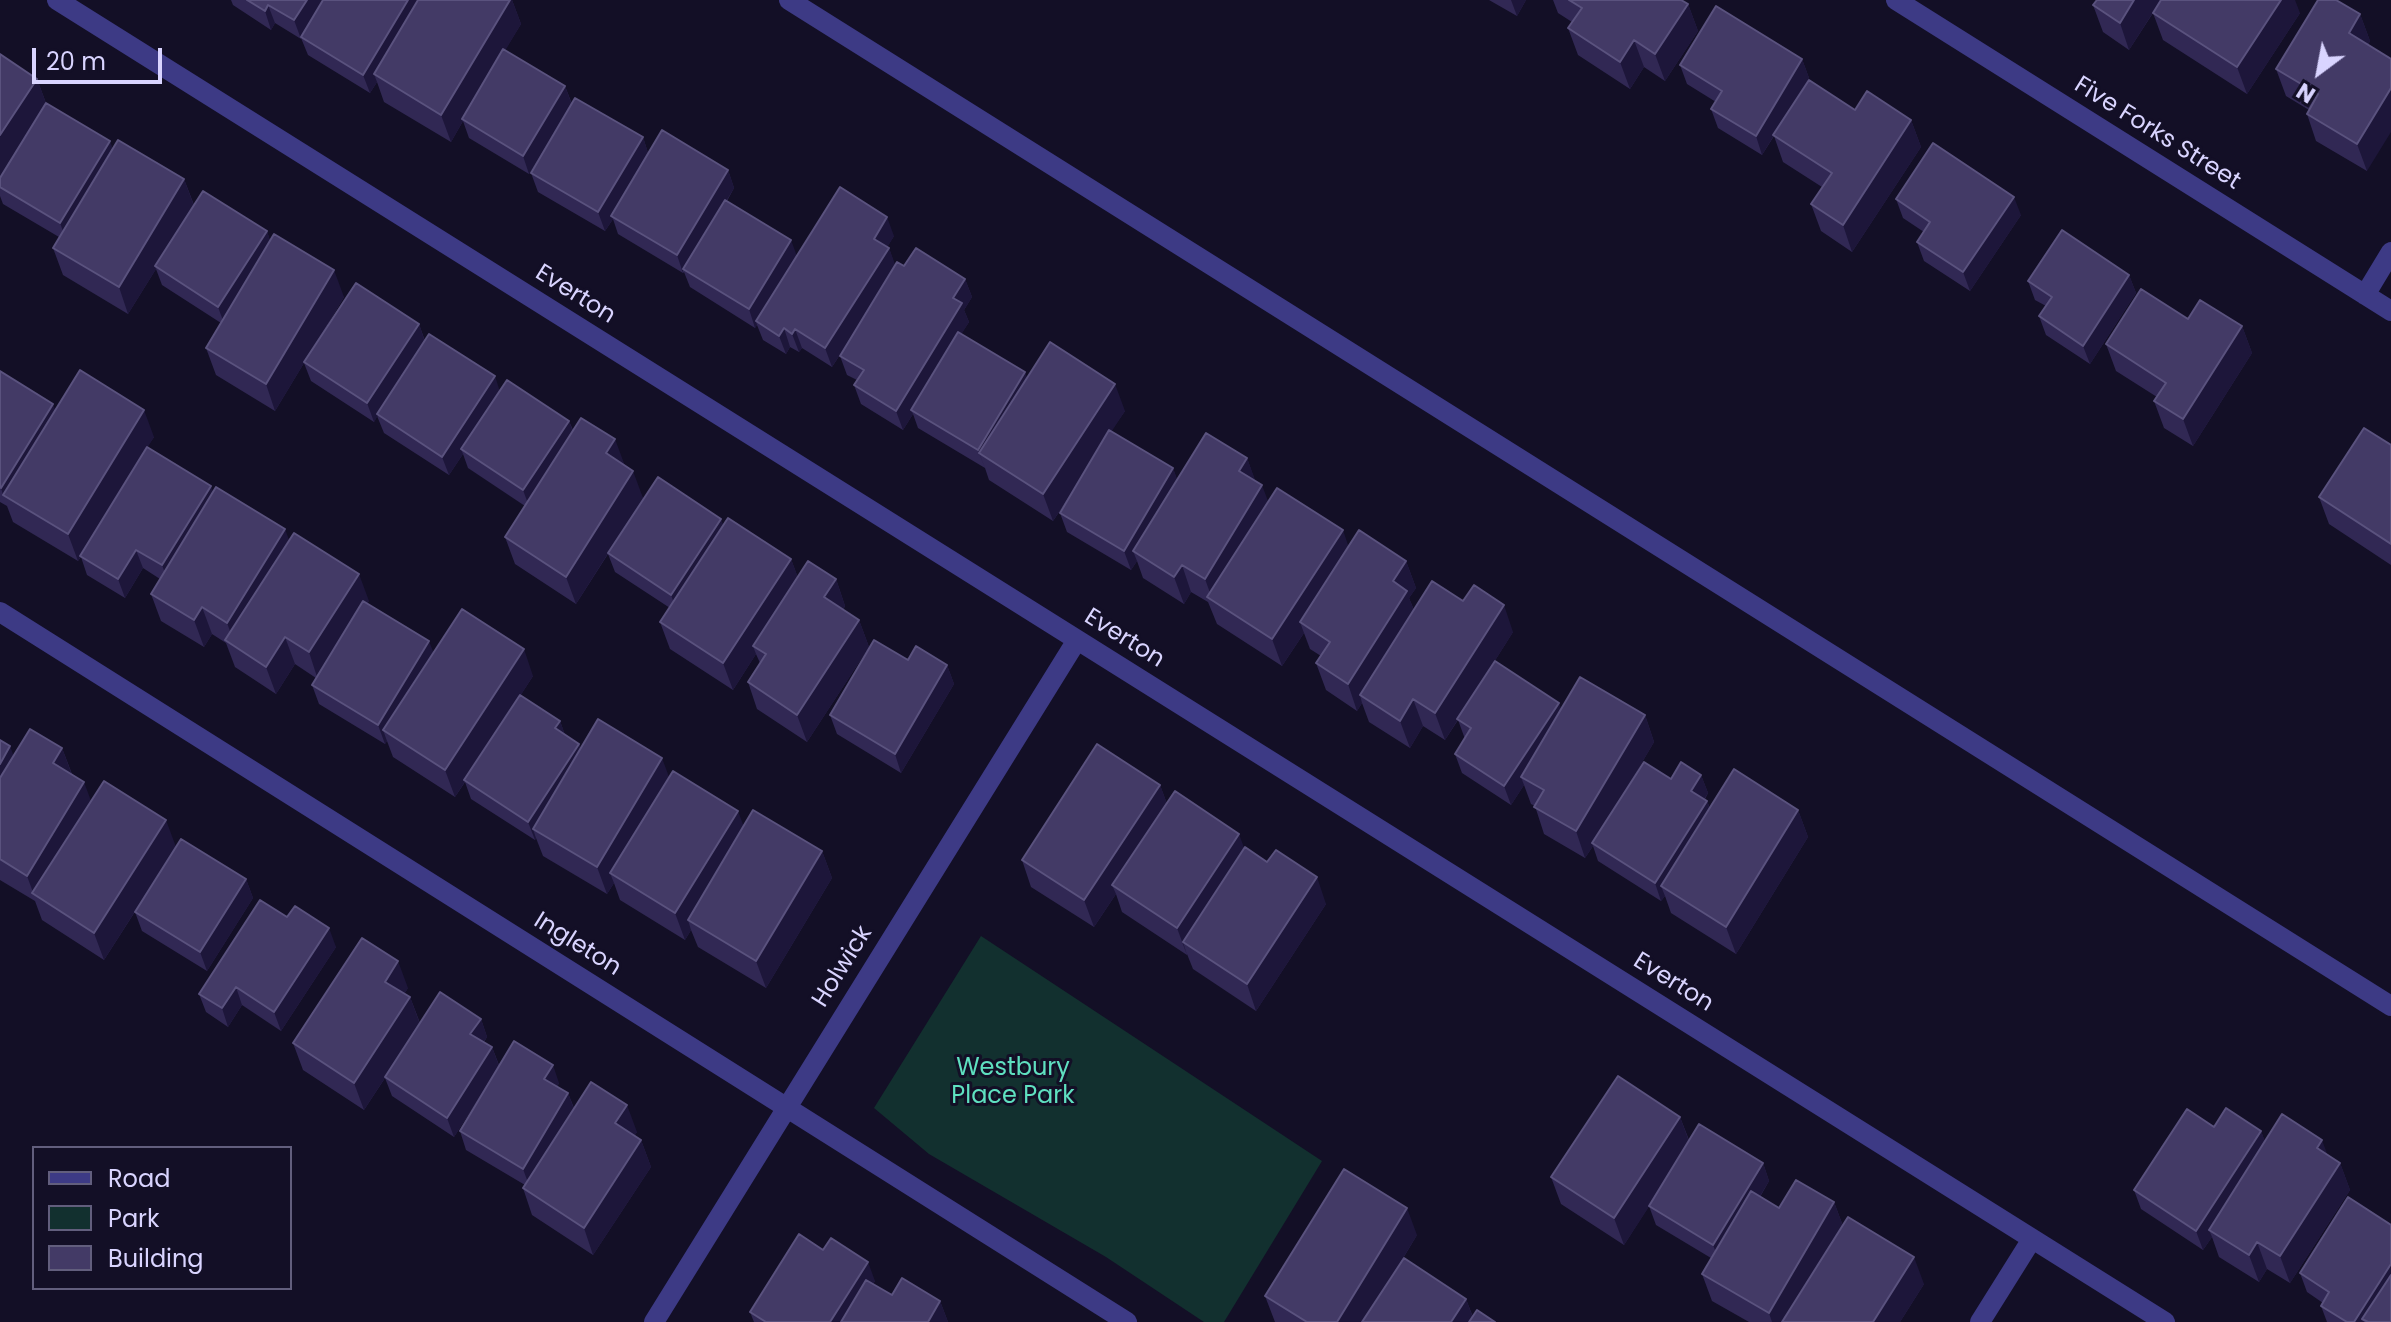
<!DOCTYPE html>
<html>
<head>
<meta charset="utf-8">
<style>
  body { margin:0 }
  #map { position:relative; width:2391px; height:1322px; overflow:hidden; background:#130f26; font-family:Poppins,sans-serif }
  canvas { display:block }
  .legend { position:absolute; left:32px; top:1146px; width:260px; height:144px; box-sizing:border-box; background:#130f26; border:2px solid #625e7d; margin:0; padding:10px 14px; list-style:none; font-size:24px; color:#d9d4ff }
  .legend li { display:flex; align-items:center; gap:16px; height:40px }
  .legend b { width:40px; border:2px solid #625e7d }
  .north { position:absolute; left:2279px; top:32px; width:80px; height:80px; -webkit-text-stroke:6px #130f26; paint-order:stroke; rotate:212deg; font-size:22px; font-weight:700; line-height:32px; text-align:center; color:#d9d4ff }
  .north::after { content:''; display:block; margin:auto; width:28px; height:36px; background:#d9d4ff; clip-path:polygon(50% 0,100% 100%,50% 72%,0 100%) }
  .scale { position:absolute; left:32px; top:48px; width:130px; height:36px; box-sizing:border-box; border:4px solid #d9d4ff; border-top:0; padding-left:10px; font-size:24px; line-height:28px; white-space:nowrap; color:#d9d4ff; -webkit-text-stroke:6px #130f26; paint-order:stroke }
</style>
</head>
<body>
<div id="map">
<canvas width="2391" height="1322"></canvas>
<ul class="legend">
<li><b style="height:10px;background:#3d3a85"></b>Road</li>
<li><b style="height:22px;background:#12302f"></b>Park</li>
<li><b style="height:22px;background:#433a66"></b>Building</li>
</ul>
<div class="north">N</div>
<div class="scale">20 m</div>
</div>
<script>
const ctx = document.querySelector('canvas').getContext('2d');
ctx.lineJoin = 'round';
function paint(path, color) { ctx.fillStyle = color; ctx.fill(path, 'evenodd'); }
function stroke(path, color, width, dash) { ctx.strokeStyle = color; ctx.lineWidth = width; ctx.lineCap = dash ? 'butt' : 'round'; ctx.setLineDash(dash || []); ctx.stroke(path); }
function label(font, color, halo, rows, align = 'center') {
  ctx.font = font + ' Poppins,sans-serif'; ctx.lineWidth = 6; ctx.setLineDash([]); ctx.textBaseline = 'middle'; ctx.strokeStyle = halo; ctx.fillStyle = color; for (const [text, x, y, turn = 0] of rows) {
    ctx.save(); ctx.translate(x, y); ctx.rotate((+turn || 0) * Math.PI / 180); ctx.textAlign = isNaN(turn) ? turn : align; if (halo) ctx.strokeText(text, 0, 0); ctx.fillText(text, 0, 0); ctx.restore();
  }
}
paint(new Path2D(`
  M981,936L1322,1161L1224,1322H1204L1106,1257L929,1154L874,1108Z`), '#12302f');
stroke(new Path2D(`
  M57,0L2165,1322
  M789,0L2391,1006
  M1896,0L2391,311
  M2365,295L2391,252
  M0,612L1127,1322
  M654,1322L1077,640
  M1980,1322L2032,1239`), '#3d3a85', 20);
paint(new Path2D(`
  M231,0H512L521,24L505,50L565,86L572,104L643,137L648,153L728,170L734,188L727,201L797,256L894,236L887,247L889,248L895,266L965,279L972,297L964,310L969,322L961,334L1027,378L1125,411L1111,431L1173,468L1177,480L1247,458L1255,481L1268,502L1348,547L1406,561L1416,588L1409,598L1414,610L1513,632L1482,681L1561,709L1645,715L1654,742L1631,781L1671,779L1701,775L1708,793L1705,799L1707,801L1710,808L1798,810L1808,837L1736,954L1671,913L1665,896L1661,901L1598,861L1593,846L1585,858L1544,834L1535,806L1531,804L1524,785L1511,805L1462,773L1455,754L1465,739L1458,720L1445,740L1423,726L1410,748L1369,722L1362,703L1357,711L1326,690L1316,663L1321,656L1310,649L1304,633L1282,666L1217,624L1208,602L1191,592L1184,604L1143,578L1137,561L1131,570L1067,532L1060,513L1076,487L1053,521L989,480L985,468L918,428L913,414L903,430L861,404L854,385L857,380L847,375L840,356L862,321L832,367L802,348L799,352L790,347L786,354L763,340L757,325L755,328L690,287L684,272L683,273L618,234L613,219L605,231L538,192L531,173L561,123L529,174L469,138L463,121L451,142L384,102L377,82L370,93L308,55L301,38V39L275,23L271,30L233,5Z
  M1489,0H1526L1517,16Z
  M1553,0H1681L1688,4L1698,31L1665,81L1644,67L1630,89L1578,55L1568,28L1572,22L1558,13Z
  M2093,5L2300,13L2247,94L2163,40L2153,13L2129,50L2103,32Z
  M2360,14L2370,41L2368,45L2367,171L2316,141L2307,114L2309,110L2286,96L2276,69Z
  M1802,59L1809,78L1787,114L1855,110L1911,120L1921,147L1852,252L1821,231L1811,204L1822,187L1783,162L1774,136L1762,155L1718,128L1711,109L1716,102L1687,84L1680,65Z
  M37,79L46,103L113,149L184,179L194,205L267,231L270,241L344,297L314,347L419,324L425,341L500,391L569,421L573,430L625,465L643,498L614,544L724,525L791,559L798,578L836,579L845,606L843,610L859,620L869,647L807,742L757,709L748,682L760,663L756,654L733,690L670,649L660,622L670,608L615,572L608,554L576,604L515,564L505,537L525,506L468,468L463,454L449,475L384,433L377,416L374,422L311,381L304,363L275,411L216,375L206,348L221,323L162,285L156,269L128,314L63,275L53,248L59,237L3,204L0,196V178Z
  M1896,199L2021,215L1970,291L1924,261L1917,242L1924,232L1903,218Z
  M2129,275L2136,293L2090,364L2046,335L2039,316L2046,306L2035,300L2028,281Z
  M2188,319L2242,326L2252,353L2193,446L2164,428L2154,401L2157,397L2116,371L2106,344Z
  M0,371L55,410L154,437L147,447L213,492L289,541L369,601L367,603L434,652L533,676L520,696L560,721L565,735L579,744L581,749L669,777L744,826L822,851L832,878L766,988L698,947L691,930L685,940L620,900L614,883L607,894L543,856L536,838L535,840L471,799L465,782L455,797L393,757L387,741L385,744L319,704L312,685L316,678L295,664L276,694L235,667L226,643L212,634L204,647L161,621L151,594L160,579L143,568L125,598L87,575L81,557L78,561L13,522L7,506L0,502Z
  M2391,445V565L2329,524L2319,497Z
  M908,660L947,665L954,684L901,773L837,734L830,715Z
  M0,740L14,756L62,748L72,774L91,801L176,847L246,879L253,898L207,971L142,931L135,912L147,893L104,960L42,920L35,901L0,880Z
  M1160,785L1167,804L1244,848L1326,904L1256,1011L1193,969L1187,954V955L1122,912L1116,894L1094,927L1031,887L1022,860Z
  M287,917L336,947L281,1031L242,1005L228,1027L206,1012L199,994Z
  M408,988L404,994L410,997L420,1023L481,1019L487,1037L484,1042L492,1047L499,1065L559,1083L557,1087L568,1093L574,1108L637,1132L634,1136L641,1140L651,1167L593,1255L532,1215L523,1188L525,1185L466,1150L460,1131L489,1082L454,1137L392,1096L385,1078L364,1110L303,1070L293,1043Z
  M1680,1117L1689,1140L1763,1163L1769,1181L1760,1197L1779,1208L1834,1202L1843,1226L1924,1284L1900,1322H1749L1712,1301L1702,1274L1711,1258L1656,1225L1649,1206L1624,1245L1561,1204L1551,1177Z
  M2214,1127L2261,1131L2265,1142L2327,1154L2340,1163L2350,1190L2290,1283L2267,1269L2259,1282L2219,1257L2212,1237L2203,1250L2141,1209L2134,1190Z
  M1417,1235L1393,1275L1466,1299L1473,1317L1495,1322H1275L1265,1296Z
  M823,1250L875,1281L873,1284L892,1295L940,1301L948,1322H754L750,1312Z
  M2300,1273L2391,1322H2327L2321,1306L2323,1303L2307,1292Z`), '#312854');
paint(new Path2D(`
  M307,0H325L301,39L294,20Z
  M408,0H427L374,74L377,82L370,93L363,75Z
  M510,0H512L521,24L464,120L462,119L463,121L451,142L441,115Z
  M1511,0H1526L1517,16Z
  M2134,0H2161L2129,50L2120,23Z
  M2281,0H2295L2300,13L2247,94L2237,67Z
  M1688,4L1698,31L1665,81L1655,54Z
  M268,5L275,23L271,30L265,11Z
  M2360,14L2370,41L2359,60L2349,33Z
  M1634,40L1644,67L1630,89L1620,62Z
  M1802,59L1809,78L1762,155L1756,136Z
  M37,79L47,106L0,177V135Z
  M565,86L572,105L529,174L523,156Z
  M2391,88V132L2367,171L2357,144Z
  M1911,120L1921,147L1852,252L1843,225Z
  M643,137L649,156L611,216L613,219L605,231L598,212Z
  M110,141L117,160L67,242L60,223Z
  M728,170L734,188L685,270L683,269V273L677,255Z
  M184,179L194,206L155,266L156,269L128,314L119,287Z
  M2014,197L2021,215L1970,291L1963,272Z
  M887,217L894,236L881,258L874,239Z
  M267,231L273,250L225,326L218,307Z
  M791,240L798,259L756,321L757,325L755,328L749,309Z
  M889,248L896,267L832,367L825,348Z
  M334,270L344,297L275,411L266,384Z
  M2129,275L2136,293L2090,364L2083,346Z
  M965,279L972,297L964,310L969,322L914,411L911,410L913,414L903,430L896,411L953,298Z
  M419,324L425,342L374,422L367,403Z
  M2242,326L2252,353L2193,446L2183,419Z
  M784,328L790,347L786,354L779,336Z
  M795,329L802,348L799,352L792,334Z
  M1025,372L1032,391L979,453L985,468L978,450Z
  M495,376L501,395L461,449L463,454L449,475L442,457Z
  M1115,384L1125,411L1053,521L1043,494Z
  M53,404L60,422L3,495L1,488Z
  M144,410L154,437L78,561L68,534Z
  M569,421L576,440L530,509L523,490Z
  M615,439L625,466L606,453Z
  M1247,458L1257,485L1239,471Z
  M1173,468L1180,487L1133,551L1137,561L1131,570L1124,551Z
  M633,471L643,498L576,604L566,577Z
  M1262,485L1272,512L1213,601L1205,579Z
  M211,486L218,505L169,584L162,565Z
  M721,519L728,537L678,614L671,595Z
  M285,529L295,556L236,647L227,623Z
  M1343,530L1352,557L1300,622L1304,633L1282,666L1272,639Z
  M136,550L143,568L125,598L118,579Z
  M791,559L801,586L753,646L756,654L733,690L723,663Z
  M1406,561L1416,588L1409,598L1417,618L1360,695L1362,703L1357,711L1348,684L1393,581Z
  M1182,565L1191,592L1184,604L1174,577Z
  M359,574L369,601L318,680L309,652Z
  M836,579L845,606L834,624L824,597Z
  M1504,605L1513,632L1445,740L1435,713Z
  M202,607L212,634L204,647L194,620Z
  M859,620L869,647L807,742L797,715Z
  M285,637L295,664L276,694L266,667Z
  M429,641L436,659L383,730L387,741L385,744L378,725Z
  M524,649L533,676L455,797L445,770Z
  M947,665L954,684L901,773L895,754Z
  M1413,699L1423,726L1410,748L1400,721Z
  M1559,703L1566,721L1521,777L1524,785L1511,805L1504,786Z
  M1645,715L1654,742L1594,844L1592,843L1593,846L1585,858L1576,831Z
  M560,721L567,740L555,728Z
  M579,744L586,763L533,829L536,838L535,840L528,822Z
  M10,746L17,765L0,794V764Z
  M62,748L72,775L53,763Z
  M662,758L672,785L610,873L614,883L607,894L597,867Z
  M1701,775L1708,793L1698,809L1691,791Z
  M84,782L94,809L34,895L27,876Z
  M1160,785L1170,812L1112,885L1116,894L1094,927L1084,900Z
  M1707,801L1714,819L1661,886L1665,896L1661,901L1655,883Z
  M1798,810L1808,837L1736,954L1726,927Z
  M738,811L748,838L688,920L691,930L685,940L675,913Z
  M166,820L176,847L104,960L94,933Z
  M1239,834L1249,861L1183,942L1187,955L1177,928Z
  M822,851L832,878L766,988L756,961Z
  M1317,877L1326,904L1256,1011L1247,984Z
  M246,879L253,898L207,971L200,952Z
  M329,928L336,947L281,1031L274,1012Z
  M398,961L408,988L395,1009L385,982Z
  M236,987L242,1005L228,1027L222,1008Z
  M410,997L420,1024L364,1110L354,1083Z
  M481,1019L487,1037L477,1052L470,1034Z
  M492,1047L499,1066L454,1137L447,1118Z
  M553,1065L559,1083L551,1098L544,1079Z
  M568,1093L575,1112L530,1188L523,1169Z
  M627,1105L637,1132L625,1150L615,1123Z
  M1680,1117L1690,1144L1624,1245L1614,1218Z
  M2261,1131L2268,1150L2209,1230L2212,1237L2203,1250L2196,1231Z
  M641,1140L651,1167L593,1255L584,1228Z
  M2322,1140L2332,1167L2317,1148Z
  M1763,1163L1769,1181L1720,1263L1713,1245Z
  M2340,1163L2350,1190L2290,1283L2280,1256Z
  M1834,1202L1844,1229L1789,1322H1772L1769,1313Z
  M1407,1208L1417,1235L1364,1322H1337Z
  M2257,1242L2267,1269L2259,1282L2249,1255Z
  M1914,1257L1924,1284L1900,1322H1873Z
  M868,1262L875,1281L849,1322H830Z
  M2391,1264V1293L2362,1319L2364,1322H2354Z
  M1466,1299L1473,1318L1470,1322H1451Z
  M940,1301L948,1322H928Z`), '#1d163a');
const building = new Path2D(`
  M247,0H307L294,20L268,5L265,11Z
  M323,0H408L363,75L301,37Z
  M418,0H510L441,115L374,74Z
  M1569,0H1681L1688,4L1655,54L1634,40L1620,62L1568,28L1582,8Z
  M2097,0H2134L2120,23L2093,5Z
  M2161,0H2281L2237,67L2153,13Z
  M2318,0H2336L2360,14L2349,33L2391,59V88L2357,144L2307,114L2318,94L2276,69Z
  M1716,6L1802,59L1756,136L1711,109L1722,91L1680,65Z
  M503,49L565,86L523,156L462,119Z
  M0,54L37,79L0,135Z
  M1809,80L1855,110L1867,91L1911,120L1843,225L1811,204L1832,173L1773,135Z
  M575,98L643,137L598,212L531,173Z
  M46,103L110,141L60,223L0,187V178Z
  M662,130L728,170L677,255L611,216Z
  M118,140L184,179L119,287L53,248Z
  M1933,143L2014,197L1963,272L1917,242L1930,222L1896,199Z
  M840,187L887,217L874,239L889,248L825,348L795,329L792,334L784,328L779,336L756,321Z
  M203,191L267,231L218,307L155,266Z
  M725,200L791,240L749,309L683,269Z
  M2062,230L2129,275L2083,346L2039,316L2052,297L2028,281Z
  M274,234L334,270L266,384L206,348Z
  M916,248L965,279L953,298L962,303L896,411L854,385L864,370L840,356L897,262L904,266Z
  M356,283L419,324L367,403L304,362Z
  M2141,289L2188,319L2200,300L2242,326L2183,419L2154,401L2166,383L2106,344Z
  M958,332L1025,372L978,450L911,410Z
  M429,334L495,376L442,457L377,414Z
  M1050,342L1115,384L1043,494L979,453Z
  M80,370L144,410L68,534L3,495Z
  M0,371L53,404L1,488L0,487Z
  M507,380L569,421L523,490L461,449Z
  M581,418L615,439L606,453L633,471L566,577L505,537Z
  M2364,428L2391,445V544L2319,497Z
  M1109,430L1173,468L1124,551L1060,513Z
  M1206,433L1247,458L1239,471L1262,485L1205,579L1182,565L1174,577L1133,551Z
  M147,447L211,486L162,565L136,550L118,579L80,556Z
  M658,477L721,519L671,595L608,553Z
  M216,487L285,529L227,623L202,607L194,620L151,594Z
  M1277,488L1343,530L1272,639L1207,597Z
  M728,518L791,559L723,663L660,622Z
  M1359,530L1406,561L1393,581L1407,591L1348,684L1316,663L1330,642L1300,622Z
  M294,533L359,574L309,652L285,637L266,667L225,640Z
  M808,561L836,579L824,597L859,620L797,715L748,682L766,654L753,646Z
  M1432,581L1463,601L1474,585L1504,605L1435,713L1413,699L1400,721L1360,695Z
  M363,601L429,641L378,725L312,685Z
  M462,609L524,649L445,770L383,730Z
  M874,640L908,660L916,646L947,665L895,754L830,715Z
  M1495,661L1559,703L1504,786L1455,754L1471,728L1457,719Z
  M1580,677L1645,715L1576,831L1534,807L1544,790L1521,777Z
  M520,695L560,721L555,728L579,744L528,822L464,780Z
  M598,719L662,758L597,867L533,829Z
  M30,729L62,748L53,763L84,782L27,876L0,859V778Z
  M0,740L10,746L0,764Z
  M1097,744L1160,785L1084,900L1022,860Z
  M1644,762L1671,779L1681,762L1701,775L1691,791L1707,801L1655,883L1592,843Z
  M1734,769L1798,810L1726,927L1661,886Z
  M673,771L738,811L675,913L610,873Z
  M104,781L166,820L94,933L32,893Z
  M1175,791L1239,834L1177,928L1112,885Z
  M753,810L822,851L756,961L688,920Z
  M181,839L246,879L200,952L135,912Z
  M1245,847L1267,862L1276,850L1317,877L1247,984L1183,942Z
  M260,900L287,917L295,906L329,928L274,1012L236,987L222,1008L199,994Z
  M362,938L398,961L385,982L410,997L354,1083L293,1043Z
  M440,992L481,1019L470,1034L492,1047L447,1118L385,1077Z
  M514,1041L553,1065L544,1079L568,1093L523,1169L460,1131Z
  M1618,1076L1680,1117L1614,1218L1551,1177Z
  M591,1082L627,1105L615,1123L641,1140L584,1228L523,1188Z
  M2226,1108L2261,1131L2196,1231L2134,1190L2187,1109L2214,1127Z
  M2282,1114L2322,1140L2317,1148L2340,1163L2280,1256L2257,1242L2249,1255L2209,1230Z
  M1699,1124L1763,1163L1713,1245L1649,1206Z
  M1344,1169L1407,1208L1337,1322H1307L1265,1296Z
  M1796,1180L1834,1202L1769,1313L1702,1274L1751,1191L1779,1208Z
  M2348,1197L2391,1225V1264L2354,1322H2347L2321,1306L2329,1292L2300,1273Z
  M1848,1217L1914,1257L1873,1322H1782Z
  M799,1234L823,1250L831,1238L868,1262L830,1322H766L750,1312Z
  M1404,1258L1466,1299L1451,1322H1362Z
  M2391,1275V1322H2368L2362,1319Z
  M902,1278L940,1301L928,1322H841L866,1280L892,1295Z
  M1477,1310L1495,1322H1469Z`);
paint(building, '#433a66');
stroke(building, '#5a527e', 2);
label('24px', '#d9d4ff', '#130f26', [
  ["Five Forks Street",2157,134,32],
  ["Everton",575,295,32],
  ["Everton",1124,639,32],
  ["Ingleton",577,945,32],
  ["Holwick",843,967,-58],
  ["Everton",1673,983,32]
]);
label('24px', '#5fe0c0', '#130f26', [
  ["Westbury",1013,1069],
  ["Place Park",1013,1097]
]);
</script>
</body>
</html>
